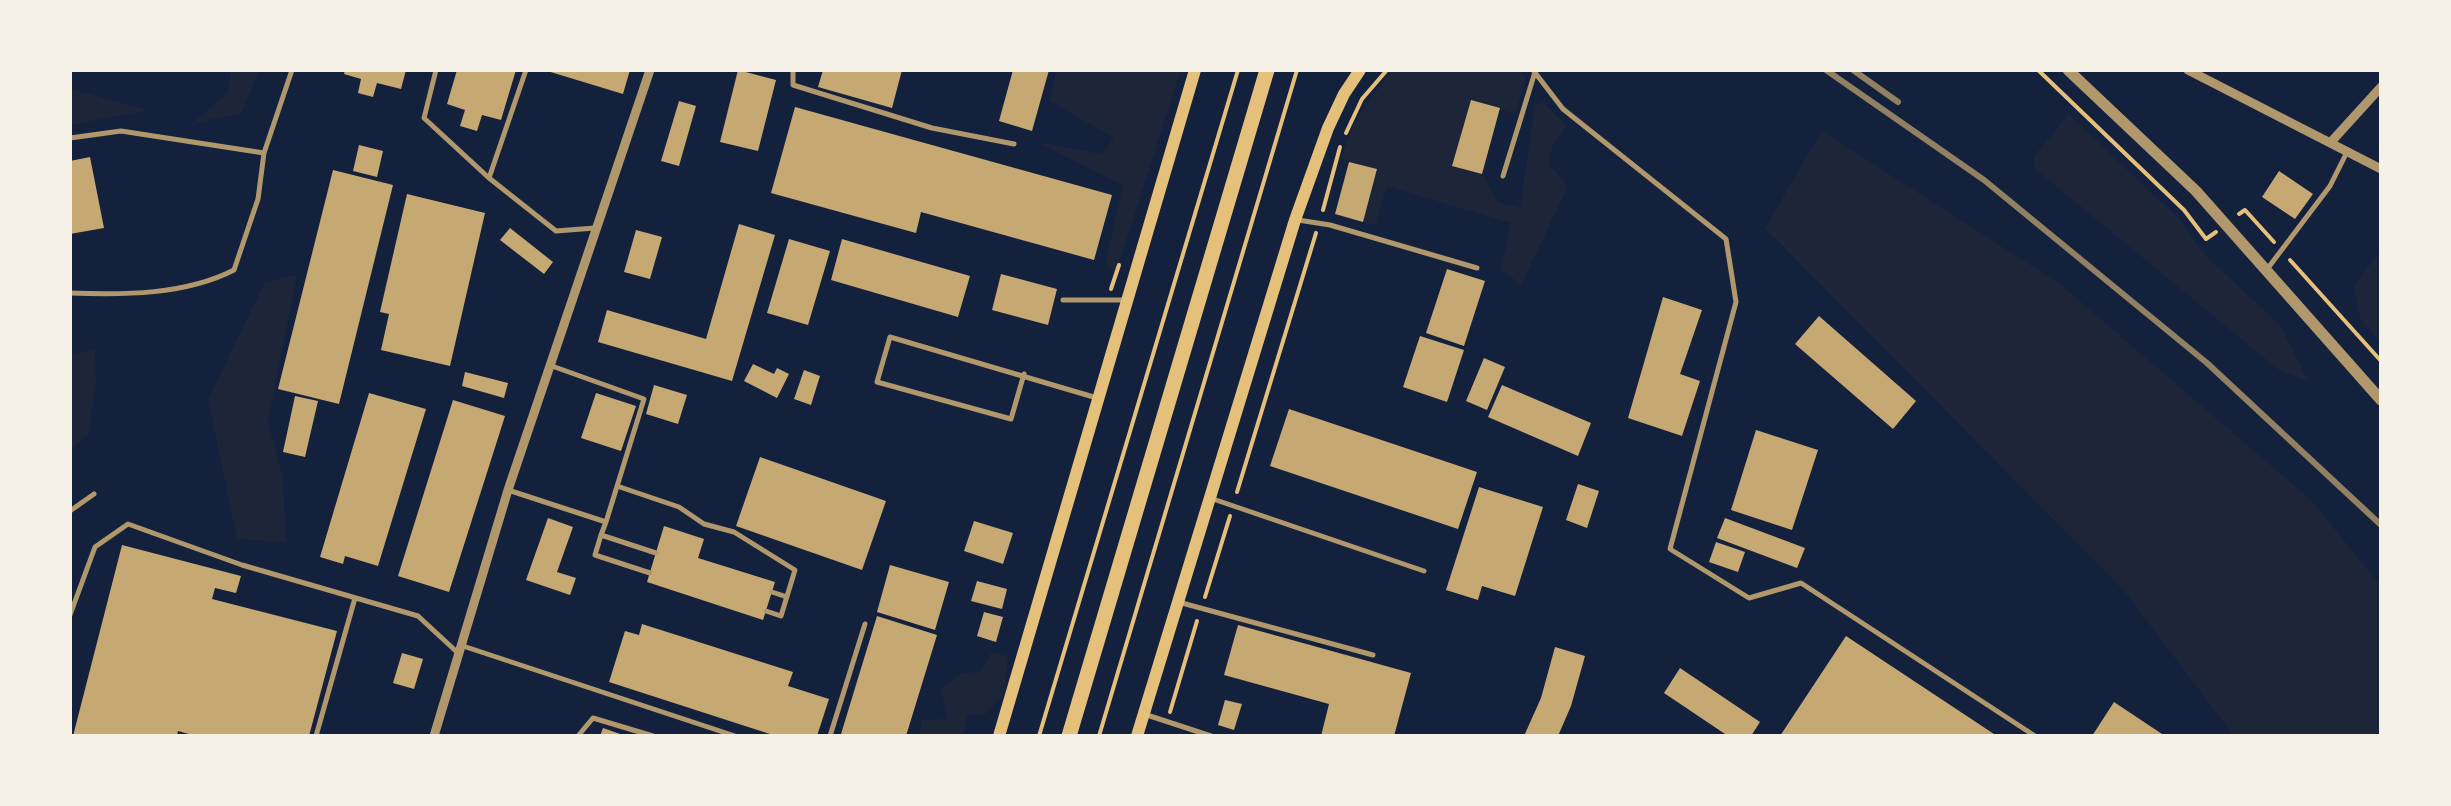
<!DOCTYPE html>
<html>
<head>
<meta charset="utf-8">
<style>
  body { margin:0 }
  #map { position:relative; width:2451px; height:806px; overflow:hidden; background:#14213d; font-family:"Fira Sans",sans-serif }
  canvas { display:block }
  .frame { position:absolute; inset:0; border:72px solid #f6f1e7; pointer-events:none }
</style>
</head>
<body>
<div id="map">
<canvas width="2451" height="806"></canvas>
<div class="frame"></div>
</div>
<script>
const ctx = document.querySelector('canvas').getContext('2d');
ctx.lineJoin = 'round';
function paint(path, color) { ctx.fillStyle = color; ctx.fill(path, 'evenodd'); }
function stroke(path, color, width, dash) { ctx.strokeStyle = color; ctx.lineWidth = width; ctx.lineCap = dash ? 'butt' : 'round'; ctx.setLineDash(dash || []); ctx.stroke(path); }
paint(new Path2D(`
  M231,70H259L241,114L193,123L228,92Z
  M1057,70H1181L1117,269H1110L1106,261L1123,185L1037,142L1101,154L1114,138L1050,101Z
  M1393,70H1519L1526,80L1515,114L1471,100L1453,166L1482,174L1498,202L1520,208L1535,106L1543,102L1567,126L1553,144L1548,164L1568,186L1521,285L1501,269L1511,223L1387,186L1375,225L1363,222L1377,170L1342,159C1350,123 1370,97 1393,70Z
  M70,89L148,110L70,125Z
  M2069,114L2180,220L2206,256L2280,325L2308,381L2280,371L2034,168V156Z
  M1822,131L2060,284L2311,500L2381,586V736H2234L2125,592L1765,228Z
  M2381,250V343L2360,318L2354,285Z
  M297,275L268,422L283,478L286,542L237,539L208,399L265,282Z
  M95,349L96,384L88,434L70,451V356Z
  M991,653L1008,656L1005,694L984,715L968,714L963,736H920L921,720L947,719L941,688L962,673L981,672Z`), '#1d2539');
paint(new Path2D(`
  M345,70H406L401,89L377,83L373,97L358,93L361,79L344,74Z
  M457,70H516L501,120L482,115L477,131L460,126L465,110L447,104Z
  M544,70H630L623,94Z
  M738,70L776,80L758,151L720,142Z
  M823,70H902L892,108L818,87Z
  M1013,70H1049L1032,131L999,121Z
  M1471,100L1500,108L1482,174L1452,166Z
  M679,101L696,106L679,166L661,161Z
  M795,107L1112,195L1094,260L921,212L916,233L771,193Z
  M359,145L383,151L377,177L353,171Z
  M90,157L104,228L70,234V161Z
  M1349,162L1377,169L1363,222L1335,214Z
  M333,170L393,185L339,404L278,389Z
  M2279,171L2313,194L2295,219L2262,197Z
  M407,194L485,213L450,366L381,350L389,314L380,312Z
  M739,224L775,235L732,381L598,342L607,310L706,339Z
  M510,228L553,262L544,274L500,240Z
  M636,230L662,237L650,279L624,272Z
  M789,239L830,251L808,325L767,313Z
  M842,239L970,276L958,317L831,280Z
  M1447,269L1485,281L1464,346L1426,333Z
  M1001,274L1057,289L1048,325L992,310Z
  M1663,297L1702,310L1680,374L1700,381L1682,436L1628,418Z
  M1819,316L1916,401L1893,429L1795,344Z
  M1420,336L1464,350L1447,402L1403,387Z
  M1484,358L1505,367L1487,410L1466,401Z
  M753,364L774,374L777,368L789,374L777,398L744,381Z
  M804,370L820,376L811,405L794,399Z
  M465,372L508,383L504,398L462,386Z
  M654,385L687,395L678,424L646,414Z
  M1502,385L1591,423L1578,456L1488,417Z
  M369,393L426,409L378,566L345,556L343,564L320,557Z
  M596,393L636,406L621,451L581,438Z
  M295,396L318,401L305,457L283,452Z
  M453,400L505,416L449,592L398,576Z
  M1289,409L1477,472L1458,529L1270,466Z
  M1756,430L1818,450L1792,530L1731,510Z
  M760,457L886,501L862,570L736,526Z
  M1578,484L1599,491L1587,528L1566,520Z
  M1479,487L1543,507L1515,596L1482,586L1478,600L1446,590Z
  M548,518L573,527L557,572L576,578L570,595L526,580Z
  M1725,518L1805,548L1797,568L1717,538Z
  M974,521L1013,533L1003,564L964,551Z
  M664,526L704,539L698,558L775,582L763,620L647,582Z
  M1716,542L1745,552L1738,572L1709,562Z
  M122,545L241,576L236,593L215,588L212,599L337,631L309,736H196L178,731L177,736H73Z
  M890,565L949,582L935,630L877,612Z
  M977,581L1007,589L1002,609L971,601Z
  M984,612L1003,617L996,642L977,636Z
  M877,616L937,635L906,736H847L841,734Z
  M642,624L793,672L788,686L829,699L817,736H776L609,682L625,631L639,635Z
  M1238,625L1411,673L1394,736H1321L1329,704L1224,675Z
  M1846,636L1997,736H1780Z
  M1555,647L1585,656L1571,706L1558,736H1524L1541,698Z
  M402,653L423,659L414,689L393,683Z
  M1680,668L1760,722L1751,736H1728L1664,693Z
  M1225,700L1242,704L1234,730L1218,725Z
  M2114,702L2165,736H2092Z
  M603,728L623,735V736H600Z`), '#c6a872');
stroke(new Path2D(`
  M2038,70L2184,210L2206,239L2216,232
  M1346,133L1362,99L1387,70
  M1323,210L1340,147
  M2239,214L2245,210L2274,242
  M2290,260L2381,361
  M1111,289L1119,265
  M1237,492L1316,233
  M1205,597L1230,516
  M1170,712L1197,621
  M1039,736L1238,70
  M1099,736L1297,70`), '#e5c07b', 4);
stroke(new Path2D(`
  M436,70L424,118L489,178L556,231L595,228
  M793,70V85L932,128L1014,144
  M1533,70L1563,109L1726,239L1736,302L1670,549L1749,598L1801,583L2035,736
  M70,138L121,131L264,153L292,70
  M1503,176L1535,72
  M489,178L526,70
  M1298,220L1330,225L1477,268
  M2268,268L2330,186L2348,150
  M70,293C124,295 185,295 234,270L258,199L264,153
  M1063,300H1125
  M1024,374L1011,419L877,382L890,337L1097,398
  M617,486L679,507L704,524L734,532L795,570L781,616L766,611
  M508,490L606,522L644,399L552,366
  M1213,499L1424,571
  M70,511L94,494
  M606,522L601,535L656,553
  M601,535L595,555L650,573
  M772,592L787,597
  M1182,603L1373,655
  M70,615L95,547L128,524L242,565L418,616L458,653
  M463,646L735,736
  M1147,715L1211,736
  M316,736L355,598
  M578,736L593,718L653,736
  M830,736L865,624`), '#b1986c', 5);
stroke(new Path2D(`
  M2188,70L2381,169
  M2331,142L2381,87
  M434,736L508,490L650,70`), '#b1986c', 9);
stroke(new Path2D(`
  M2068,70L2196,191L2381,400`), '#b1986c', 11);
stroke(new Path2D(`
  M999,736L1195,70
  M1137,736L1295,220L1328,128L1344,94L1360,70`), '#e5c07b', 12);
stroke(new Path2D(`
  M1069,736L1267,70`), '#e5c07b', 15);
stroke(new Path2D(`
  M1826,70L1984,180L2207,363L2381,525
  M1853,70L1898,102`), '#918062', 6);
</script>
</body>
</html>
